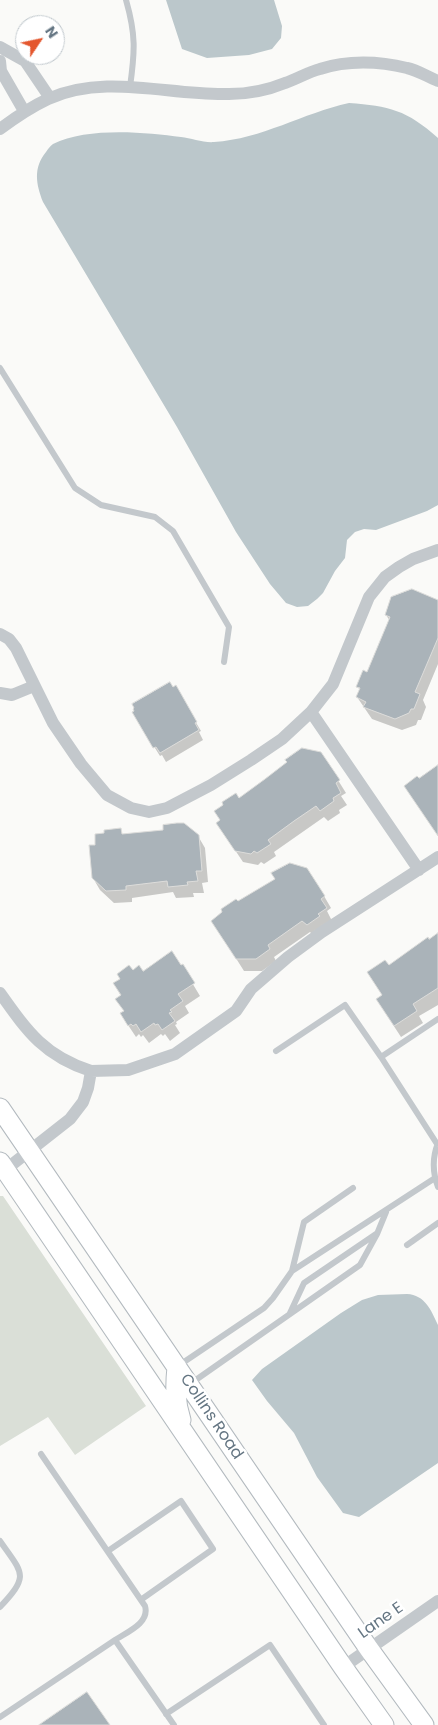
<!DOCTYPE html>
<html>
<head>
<meta charset="utf-8">
<style>
  body { margin:0 }
  #map { position:relative; width:438px; height:1725px; overflow:hidden; background:#fafaf8; font-family:Poppins,sans-serif }
  canvas { display:block }
  .north { position:absolute; left:15px; top:15px; width:50px; height:50px; box-sizing:border-box; background:#fff; border:1px solid #c1c8cd; border-radius:50%; rotate:56deg; font-size:14px; font-weight:700; line-height:20px; text-align:center; color:#657683 }
  .north::after { content:''; display:block; margin:auto; width:18px; height:22px; background:#e4572e; clip-path:polygon(50% 0,100% 100%,50% 72%,0 100%) }
</style>
</head>
<body>
<div id="map">
<canvas width="438" height="1725"></canvas>
<div class="north">N</div>
</div>
<script>
const ctx = document.querySelector('canvas').getContext('2d');
ctx.lineJoin = 'round';
function paint(path, color) { ctx.fillStyle = color; ctx.fill(path, 'evenodd'); }
function stroke(path, color, width, dash) { ctx.strokeStyle = color; ctx.lineWidth = width; ctx.lineCap = dash ? 'butt' : 'round'; ctx.setLineDash(dash || []); ctx.stroke(path); }
function label(font, color, halo, rows, align = 'center') {
  ctx.font = font + ' Poppins,sans-serif'; ctx.lineWidth = 5; ctx.setLineDash([]); ctx.textBaseline = 'middle'; ctx.strokeStyle = halo; ctx.fillStyle = color; for (const [text, x, y, turn = 0] of rows) {
    ctx.save(); ctx.translate(x, y); ctx.rotate((+turn || 0) * Math.PI / 180); ctx.textAlign = isNaN(turn) ? turn : align; if (halo) ctx.strokeText(text, 0, 0); ctx.fillText(text, 0, 0); ctx.restore();
  }
}
paint(new Path2D(`
  M0,1196H3L146,1406L75,1455L48,1417L0,1446Z`), '#dadfd7');
paint(new Path2D(`
  M166,0H274L282,26L281,38L272,49L249,55L207,58L182,49Z
  M349,103C389,106 407,110 438,138V505L427,511L376,530L364,529L355,532L347,540L345,558L335,571L323,593L317,599L308,606L297,607L286,603L270,584L236,532L177,427L43,202C36,184 33,168 46,152C48,149 50,146 53,144C86,127 145,132 181,137C191,138 204,143 214,142C262,139 303,113 349,103Z
  M407,1294C425,1295 431,1310 438,1325V1463L359,1517L343,1513L317,1477L294,1433L267,1401L252,1380L262,1369L341,1313L362,1300L378,1295Z`), '#bbc7cb');
paint(new Path2D(`
  M438,601V664L423,700L426,707L421,720H418L416,725L402,730L372,719L357,697L360,691L358,687L367,673L390,621L386,615Z
  M175,687L201,731L199,732L203,740L166,762L162,755L160,756L133,713Z
  M321,753L346,793L341,796L347,805L339,810L340,813L328,821L324,817L274,852L276,856L264,864L261,862L258,865L243,862L217,823L239,799Z
  M120,830L123,835L198,836L205,848L208,882L202,883L204,893H193L194,897L176,898L173,892L132,898V902L114,903L100,890L93,878L96,846Z
  M324,896L331,908L327,911L332,921L314,936L310,932L274,957L276,961L262,971H244L220,933L238,903Z
  M438,935V1005L419,1016L423,1023L401,1037L384,1011L383,996L389,967Z
  M182,966L200,996L185,1006L189,1013L176,1022L177,1024L175,1025L180,1033L170,1041L165,1034L163,1036L161,1034L149,1043L143,1035L141,1037L139,1034L136,1037L128,1025L121,996L114,984L132,971L143,972Z`), '#0003');
const building = new Path2D(`
  M412,589L438,600V638L415,692L420,694L414,709H411L409,713L395,719L363,707L366,702L356,697L360,688L356,687L363,670L367,672L390,617L385,615L391,597Z
  M170,682L173,687L176,685L197,722L195,723L199,730L160,753L156,747L153,748L132,712L134,711L133,709L134,708L132,704Z
  M302,748L321,752L340,780L336,783L341,793L333,798L334,801L320,811L316,806L294,821L268,840L271,844L257,853L254,851L251,854L235,851L216,823L220,820L214,811L223,805L222,802L236,793L239,798L265,779L287,762L285,760Z
  M438,765V836L404,786L417,776L419,778Z
  M177,823H184L199,835L202,871H196L198,881L187,882L188,885L168,887L167,881L126,886V890L106,891L92,878L89,845H95V834L104,833V830L121,828L122,834L163,830V825Z
  M290,863L307,868L325,896L321,899L327,908L318,914L320,916L307,925L302,921L268,945L270,949L256,959H236L211,921L222,912L221,909L236,899L238,901L275,879L271,873Z
  M438,933V988L413,1004L417,1011L394,1026L376,999L382,995L367,972L385,960L389,965L428,937L429,939Z
  M172,951L181,965L183,964L195,983L178,994L183,1001L170,1010L172,1012L169,1013L175,1021L162,1030L158,1024L155,1025L154,1023L141,1032L136,1024L133,1026L131,1024L128,1026L120,1013L124,1011L115,999L121,995L113,983L120,979L117,974L129,965L133,970L139,965L143,971Z
  M87,1692L110,1725H39Z`);
paint(building, '#aab3b9');
stroke(building, '#dcdcda', 1);
const secondary = new Path2D(`
  M0,1108L369,1649L424,1725
  M0,1162L343,1667L384,1725
  M177,1367C175,1386 175,1401 181,1420`);
stroke(secondary, '#b3babf', 21);
stroke(new Path2D(`
  M126,0C136,35 135,51 130,87
  M0,368L75,488L101,505L155,517L173,531L229,627L224,662
  M276,1051L345,1005L381,1057L437,1144
  M381,1057L438,1019
  M438,1143C432,1158 432,1171 438,1187
  M407,1245L438,1223
  M292,1271L304,1222L353,1188
  M290,1313L304,1283L376,1234
  M178,1366L264,1308L273,1298L292,1271L435,1178
  M190,1384L360,1265L377,1234L386,1212
  M41,1454L145,1606C150,1623 127,1632 115,1640
  M0,1541C23,1574 30,1575 0,1607
  M108,1551L181,1501L213,1549L142,1599
  M166,1714L270,1645L324,1725
  M0,1717L115,1640L174,1725`), '#c3c8cc', 6);
stroke(new Path2D(`
  M0,47L25,61L50,98
  M0,61L1,71L24,111
  M0,129C16,117 31,107 48,99C106,73 169,96 229,94C247,94 268,90 285,83C297,79 308,72 320,69C347,60 379,61 407,68C417,70 428,77 438,81
  M0,634L9,639L16,648L53,723L81,764L107,795L131,808L149,812L167,808L211,785L251,760L282,739L311,712L333,684L369,597L385,577L399,567L413,559L438,550
  M0,693L12,695L34,686
  M311,712L419,870
  M0,993C27,1031 44,1056 91,1071
  M0,1174L70,1119L83,1102L88,1088L91,1071L128,1070L175,1054L236,1011L251,989L288,957L322,932L438,857
  M343,1667L438,1601`), '#c3c8cc', 12);
stroke(secondary, '#fff', 19);
label('16px', '#657683', '#fff', [
  ["Collins Road",211,1417,56],
  ["Lane E",381,1621,-35]
]);
</script>
</body>
</html>
